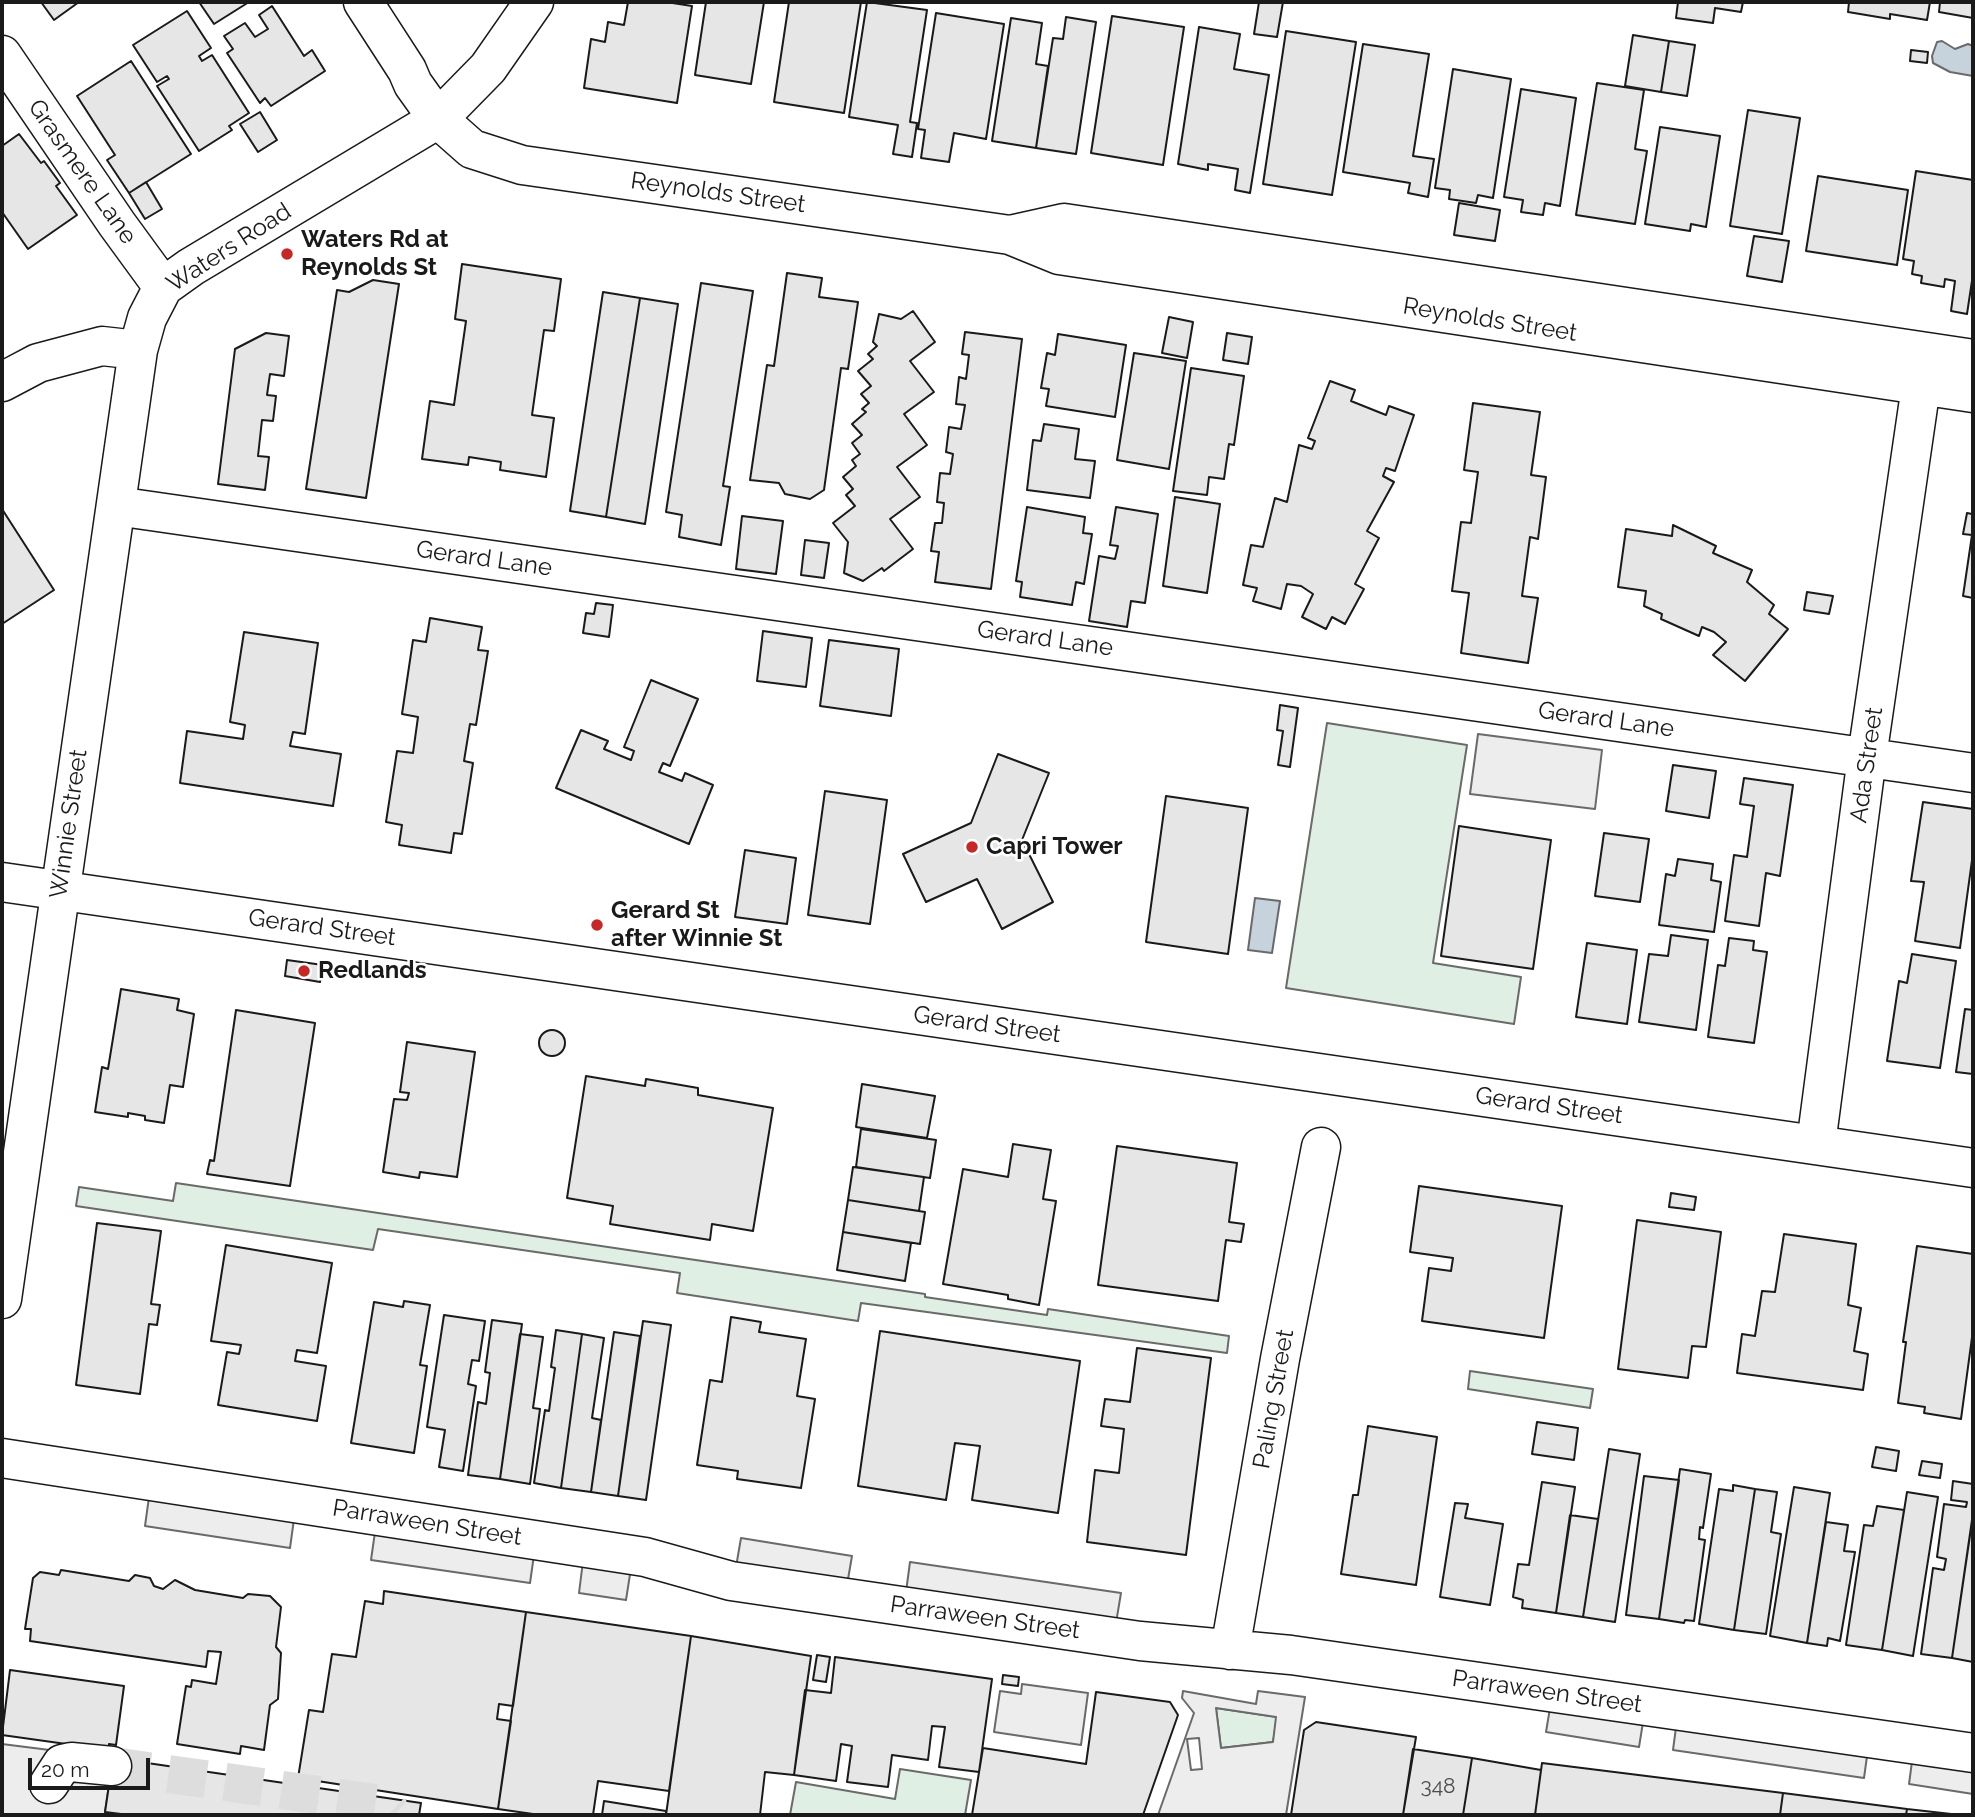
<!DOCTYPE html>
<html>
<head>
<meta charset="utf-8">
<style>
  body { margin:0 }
  #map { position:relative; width:1975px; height:1817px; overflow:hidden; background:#fff; font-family:Raleway,sans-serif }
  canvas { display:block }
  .frame { position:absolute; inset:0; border:4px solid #1a1a1a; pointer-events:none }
  .scale { position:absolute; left:28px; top:1758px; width:122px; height:32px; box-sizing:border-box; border:4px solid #1a1a1a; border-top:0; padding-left:9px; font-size:21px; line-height:24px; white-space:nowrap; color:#1a1a1a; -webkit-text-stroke:5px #fff; paint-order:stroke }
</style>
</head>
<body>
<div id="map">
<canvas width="1975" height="1817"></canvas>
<div class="frame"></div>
<div class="scale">20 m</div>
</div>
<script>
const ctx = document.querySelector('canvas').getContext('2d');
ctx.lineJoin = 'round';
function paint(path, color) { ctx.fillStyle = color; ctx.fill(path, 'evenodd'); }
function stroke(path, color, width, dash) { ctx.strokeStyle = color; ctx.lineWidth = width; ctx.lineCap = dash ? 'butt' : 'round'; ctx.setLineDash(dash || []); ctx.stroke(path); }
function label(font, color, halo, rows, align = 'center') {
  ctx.font = font + ' Raleway,sans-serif'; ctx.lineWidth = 5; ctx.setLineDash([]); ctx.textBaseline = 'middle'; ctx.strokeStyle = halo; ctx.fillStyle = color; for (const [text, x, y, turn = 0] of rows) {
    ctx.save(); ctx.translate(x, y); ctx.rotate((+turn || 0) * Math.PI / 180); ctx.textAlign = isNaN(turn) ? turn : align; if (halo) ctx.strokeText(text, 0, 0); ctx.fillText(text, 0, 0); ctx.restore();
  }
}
const green = new Path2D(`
  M1327,723L1467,745L1433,963L1521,977L1514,1024L1286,988Z
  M176,1183L925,1294V1297L1047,1315L1048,1309L1229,1336L1227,1353L861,1303L858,1321L677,1293L680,1273L378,1229L373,1250L76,1206L79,1187L173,1201Z
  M1470,1371L1593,1389L1590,1408L1468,1389Z
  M1216,1708L1277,1717L1273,1742L1221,1748Z
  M900,1769L971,1780L965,1815H790L796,1782L895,1799Z`);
paint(green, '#e0efe3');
stroke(green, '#6a6a6a', 2);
const parking = new Path2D(`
  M1478,734L1602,750L1595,809L1470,794Z
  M149,1497L294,1519L290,1548L145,1526Z
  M375,1532L534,1555L530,1583L371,1560Z
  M741,1538L852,1556L847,1585L736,1567Z
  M583,1561L631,1568L626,1600L579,1593Z
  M910,1562L1121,1593L1116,1623L906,1592Z
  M1022,1684L1088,1693L1081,1745L994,1732L1000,1691L1021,1694Z
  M1183,1691L1256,1704L1258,1691L1305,1697L1286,1815H1158L1194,1713L1182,1698ZM1216,1708L1276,1717L1273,1742L1221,1748ZM1199,1738L1202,1769L1191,1770L1187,1739Z
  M1551,1702L1644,1716L1639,1747L1546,1732Z
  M1677,1720L1868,1749L1864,1778L1673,1750Z
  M2,1744L113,1758L105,1812L129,1815H2Z
  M1913,1754L1973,1763V1794L1909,1784Z`);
paint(parking, '#ededed');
stroke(parking, '#6a6a6a', 2);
const water = new Path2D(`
  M1942,41L1955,49L1968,44L1973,46V76L1950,72L1933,63L1932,56L1937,42Z
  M1255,898L1280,901L1272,953L1248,950Z`);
paint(water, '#c6d2dc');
stroke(water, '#6a6a6a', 2);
const building = new Path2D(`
  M41,2H79L54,20Z
  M199,2H249L214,24Z
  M628,2H666L692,6L677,103L584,88L591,39L605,42L608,22L624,25Z
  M706,2H764L751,84L695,75Z
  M789,2H861L844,113L774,102Z
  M867,2L927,10L910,122L917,123L912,157L893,154L898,125L849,117Z
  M1259,2H1283L1277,37L1254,34Z
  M1678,2H1743L1741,12L1715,8L1713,23L1676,18Z
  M1849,2H1930L1927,20L1890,14V19L1848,12Z
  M1940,2H1973V18L1939,12Z
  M272,6L304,56L312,50L325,71L271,106L265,98L260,103L227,53L233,49L224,36L245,23L255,37L268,29L259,15Z
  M187,11L211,48L199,56L202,61L212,55L249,113L229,126L232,130L199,151L157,86L169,79L167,76L157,82L133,45Z
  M936,13L1004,24L986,139L954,133L949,162L921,158L925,130L918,129Z
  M1112,16L1184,27L1163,165L1091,153Z
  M1066,17L1096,22L1076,154L1036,148L1053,38L1063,39Z
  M1011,18L1042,23L1036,64L1048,66L1036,148L992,141Z
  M1199,27L1240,34L1234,69L1269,75L1250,193L1235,190L1238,169L1208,164V170L1178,164Z
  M1286,31L1356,42L1332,195L1263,184Z
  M1633,35L1669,41L1661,92L1625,86Z
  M1669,41L1695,45L1687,96L1661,92Z
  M1363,44L1429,54L1413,156L1434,159L1428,197L1408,193L1410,183L1343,172Z
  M1911,50L1928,52L1927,63L1910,61Z
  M131,61L191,154L129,193L107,160L115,155L77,96Z
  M1453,69L1511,79L1493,198L1478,195L1476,203L1449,199L1450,190L1435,188Z
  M1597,83L1644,90L1635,149L1647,151L1635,224L1576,215Z
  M1521,89L1576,98L1560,206L1545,203L1543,215L1521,212L1523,200L1504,197Z
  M1748,110L1800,118L1782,234L1730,226Z
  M260,112L277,140L258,152L240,124Z
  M1660,127L1720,136L1706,227L1691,224L1690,231L1645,224Z
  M19,134L41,163L44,161L60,183L56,186L77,215L28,249L2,212V146Z
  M1916,171L1973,180V274L1967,314L1951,311L1955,281L1945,279L1944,287L1921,283L1922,276L1912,274L1914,261L1903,259Z
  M1818,176L1908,190L1897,265L1806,251Z
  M146,182L162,209L145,219L129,193Z
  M1459,203L1500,210L1495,241L1454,235Z
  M1754,236L1789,241L1782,282L1747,276Z
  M462,264L561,279L554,331L544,330L532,415L554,418L546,477L500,470L501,462L469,457L468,465L422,459L430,401L454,405L466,321L455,319Z
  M787,273L822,278L819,297L858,302L848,369L841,368L824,490L810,499L785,494L779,483L750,480L767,365L774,366Z
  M373,280L399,284L366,498L306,489L337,290L349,292Z
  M701,283L753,291L723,486L730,487L721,545L679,537L682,515L666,512Z
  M603,292L640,298L606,517L570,511Z
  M640,298L678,304L645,524L606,517Z
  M913,311L935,342L910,361L934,392L904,414L927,445L897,467L920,497L890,519L913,549L884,571L882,568L863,581L844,573L848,542L833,523L855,506L846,495L853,489L843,477L856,466L852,460L860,454L852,443L862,435L852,424L866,412L862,409L869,403L861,394L871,386L858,371L873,359L868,354L877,346L873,342L879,314L901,319Z
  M1169,317L1193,322L1187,358L1162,353Z
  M965,332L1022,339L991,589L935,582L939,552L931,551L935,523H942L944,503L937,502L940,473L950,474L953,454L946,452L949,427L961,429L965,405L956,404L959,377L966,379L969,355L962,354Z
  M266,333L289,336L284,376L270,374L267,395L276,396L273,421L262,420L258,456L269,457L265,490L218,484L235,349Z
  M1227,333L1252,337L1248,364L1223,360Z
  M1058,334L1126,345L1115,417L1046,406L1049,389L1041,388L1047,353L1055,355Z
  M1134,353L1186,361L1169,469L1117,460Z
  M1191,368L1244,376L1234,445L1229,444L1224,479L1209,477L1207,495L1173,491Z
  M1330,381L1355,390L1351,401L1386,415L1389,406L1414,415L1395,471L1386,468L1383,476L1394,482L1367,531L1379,538L1355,584L1364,589L1345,624L1332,617L1326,629L1302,617L1313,594L1301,586L1287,584L1281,609L1253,601L1257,588L1243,585L1251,545L1263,547L1275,498L1287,502L1299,445L1312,449L1315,441L1308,438Z
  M1473,403L1540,412L1531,475L1546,477L1538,539L1530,537L1522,596L1538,598L1528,663L1461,653L1469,593L1452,591L1461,522L1471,523L1478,472L1464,470Z
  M1044,424L1079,429L1075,459L1095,461L1090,498L1027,490L1033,440L1041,441Z
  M1175,497L1220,504L1207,593L1163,586Z
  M1027,507L1085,517L1083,533L1092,534L1084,584L1076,582L1072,605L1020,597L1022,582L1016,581Z
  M1116,507L1158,514L1145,603L1131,601L1127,627L1089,621L1099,556L1115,559L1118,546L1110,545Z
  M1973,507V598L1963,596L1972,535L1963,534L1967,513L1972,514Z
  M2,509L54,590L2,624Z
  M742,516L783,521L776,574L736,569Z
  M1673,525L1716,546L1713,553L1752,570L1747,582L1774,605L1769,614L1788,629L1745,681L1713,655L1726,642L1714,632L1702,627L1699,636L1661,619L1662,614L1644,606L1646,591L1618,587L1626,529L1672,536Z
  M805,540L829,543L824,578L801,575Z
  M1807,592L1833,596L1829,614L1804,610Z
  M596,603L613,605L609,637L583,633L586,613L594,614Z
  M430,618L482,627L478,650L488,651L476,725L470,724L464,761L473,763L462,834L454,833L451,853L399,845L402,825L386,822L397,751L413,753L418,717L402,714L413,640L426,642Z
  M763,631L812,638L806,687L757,681Z
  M244,632L318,643L305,734L293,732L290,746L341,754L333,806L180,783L187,731L243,739L245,725L230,722Z
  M829,640L899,649L891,716L820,706Z
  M651,680L698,699L670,766L663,763L659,772L682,781L685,773L713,785L689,844L556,788L581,730L608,741L604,749L631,760L634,751L624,747Z
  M1280,705L1298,708L1290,767L1278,765L1283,731L1277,730Z
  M998,754L1049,773L1022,840L1053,902L1002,929L977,879L926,902L903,854L971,823Z
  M1673,765L1716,771L1709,818L1666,811Z
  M1744,778L1793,785L1780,876L1766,873L1759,926L1725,921L1734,855L1747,857L1754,806L1740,804Z
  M825,791L887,800L870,924L808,915Z
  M1166,796L1248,808L1228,954L1146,942Z
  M1923,802L1973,809V853L1960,948L1915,941L1924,882L1911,881Z
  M1459,826L1551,840L1533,969L1441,956Z
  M1604,833L1649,839L1640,902L1595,896Z
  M745,850L796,858L787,924L735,917Z
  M1678,859L1713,864L1711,880L1721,882L1714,932L1659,925L1666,874L1675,876Z
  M1671,935L1708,940L1696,1030L1639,1022L1649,954L1668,956Z
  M1729,938L1754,941L1753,950L1767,952L1754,1043L1708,1037L1718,965L1725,966Z
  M1587,943L1637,950L1627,1024L1576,1017Z
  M1912,954L1956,961L1940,1068L1887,1061L1899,981L1907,983Z
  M287,960L323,965L320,982L285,976Z
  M121,989L179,999L177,1010L194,1014L183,1087L170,1085L164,1123L145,1120V1116L128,1113V1117L95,1112L102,1067L108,1069Z
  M1965,1009L1973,1010V1074L1956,1072Z
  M236,1010L315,1023L290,1186L207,1174L210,1160L214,1161Z
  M539 1043a13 13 0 1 1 26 0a13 13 0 1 1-26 0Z
  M407,1042L475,1052L457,1177L420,1172L419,1178L383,1172L394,1099L407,1100L409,1093L400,1092Z
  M586,1076L645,1086L646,1079L698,1088V1095L773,1108L753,1231L712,1224L710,1240L610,1224L613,1206L567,1198Z
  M862,1084L935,1096L927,1138L856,1127Z
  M861,1129L936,1140L930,1178L856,1167Z
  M1013,1144L1051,1150L1043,1199L1056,1201L1039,1305L1008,1299V1295L943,1284L963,1169L1008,1177Z
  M1117,1146L1237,1163L1229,1222L1244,1224L1241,1242L1226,1240L1218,1301L1098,1285Z
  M853,1167L924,1177L919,1211L848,1200Z
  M1419,1186L1562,1206L1544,1338L1422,1321L1429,1268L1451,1271L1453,1258L1410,1252Z
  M1671,1193L1696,1197L1694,1210L1669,1207Z
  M848,1200L925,1212L920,1244L843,1232Z
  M1637,1220L1721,1232L1706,1347L1692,1346L1688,1378L1618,1369Z
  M97,1223L161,1231L151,1304L160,1305L157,1325L149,1324L140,1394L76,1385Z
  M843,1232L911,1243L905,1281L837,1270Z
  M1784,1234L1856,1244L1848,1305L1861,1308L1854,1351L1868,1354L1863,1390L1737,1373L1742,1334L1755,1336L1762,1291L1775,1292Z
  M226,1245L332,1263L317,1353L297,1350L295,1361L326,1366L317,1421L218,1405L227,1352L239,1354L241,1345L211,1341Z
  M1917,1246L1973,1254V1330L1961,1419L1924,1413L1925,1407L1898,1403L1906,1342H1903Z
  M404,1301L430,1305L420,1365L427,1366L414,1453L351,1443L374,1302L403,1307Z
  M444,1315L485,1321L479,1361L472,1360L468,1384L476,1386L463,1471L439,1467L445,1430L427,1427Z
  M731,1317L761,1322L759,1332L806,1339L797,1396L815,1399L801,1488L737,1479L738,1471L697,1465L710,1380L722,1382Z
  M492,1320L522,1324L500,1479L468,1475L478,1402L486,1404L490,1373L485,1372Z
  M643,1321L671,1325L646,1500L618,1496Z
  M556,1330L582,1334L561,1488L534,1483L545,1410L549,1411L555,1368L551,1367Z
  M880,1331L1080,1361L1058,1513L972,1500L980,1446L955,1443L946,1500L858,1486Z
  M614,1332L640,1336L618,1496L591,1492Z
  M520,1334L543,1337L533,1408L540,1409L530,1484L500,1479Z
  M582,1334L604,1338L592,1418L601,1420L591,1492L561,1488Z
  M1137,1348L1211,1358L1186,1555L1087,1542L1095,1470L1119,1473L1124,1429L1101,1426L1105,1399L1130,1402Z
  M1537,1422L1578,1428L1574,1460L1532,1454Z
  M1368,1426L1437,1437L1416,1585L1341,1574L1353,1495H1358Z
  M1876,1447L1899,1451L1896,1471L1872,1467Z
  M1609,1449L1640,1454L1615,1622L1583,1617Z
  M1922,1461L1942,1464L1940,1478L1919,1475Z
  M1680,1469L1711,1474L1703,1528L1700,1527L1699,1539L1705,1540L1694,1621L1685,1620L1684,1623L1659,1619Z
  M1644,1476L1679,1480L1659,1619L1626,1615Z
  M1953,1481L1973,1484V1513L1952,1658L1921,1654L1933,1568L1944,1570L1946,1559L1937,1557L1944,1504L1966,1507L1967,1502L1951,1500Z
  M1542,1482L1575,1487L1556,1613L1522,1608L1523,1600L1513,1597L1518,1564L1529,1565Z
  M1733,1485L1755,1489L1734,1630L1699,1624L1719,1489L1733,1491Z
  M1794,1487L1830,1493L1807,1643L1770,1636Z
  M1755,1489L1777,1492L1771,1532L1781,1534L1766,1634L1734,1630Z
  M1907,1492L1938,1497L1913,1656L1882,1650Z
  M1455,1503L1468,1504L1465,1518L1503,1524L1490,1605L1440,1597Z
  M1877,1506L1904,1510L1882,1650L1846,1645L1864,1525L1873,1526Z
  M1570,1515L1598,1519L1583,1617L1556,1613Z
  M1973,1515V1662L1952,1658Z
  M1826,1522L1848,1525L1844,1551L1855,1552L1840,1641L1828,1638L1827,1646L1807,1643Z
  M61,1570L129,1581L135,1575L150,1578L154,1586L163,1589L175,1580L195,1590L243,1598L248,1594L270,1596L281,1607L276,1647L281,1653L278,1699L270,1705L264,1750L241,1746L240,1754L177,1744L186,1686L191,1687L192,1680L216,1684L221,1652L208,1651L206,1667L30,1641L31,1629H25L33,1578L40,1572L59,1575Z
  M384,1591L526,1612L513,1706L499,1704L497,1719L511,1721L498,1809L298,1778L309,1710L323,1712L332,1654L356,1657L365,1601L383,1604Z
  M526,1612L691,1636L669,1791L598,1781L593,1815H540L498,1809Z
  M691,1636L811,1656L794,1775L765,1772L760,1815H666Z
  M817,1655L830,1657L826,1682L813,1680Z
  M835,1657L992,1679L979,1772L939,1767L945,1727L932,1726L928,1760L892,1755L888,1787L847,1782L852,1746L841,1744L836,1781L794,1775L805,1690L831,1693Z
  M10,1670L124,1686L116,1745L109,1744V1750L2,1735Z
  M1003,1675L1019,1677L1018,1686L1002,1684Z
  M1096,1692L1170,1702L1178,1715L1143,1815H972L983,1748L1086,1764Z
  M1316,1722L1416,1737L1403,1815H1291L1304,1730Z
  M1413,1749L1472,1758L1463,1815H1403Z
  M113,1758L421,1803L419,1815H129L105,1812Z
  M1472,1758L1541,1770L1535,1815H1463Z
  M1542,1763L1783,1793L1780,1815H1535Z
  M1783,1793L1907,1809L1906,1815H1780Z
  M604,1801L666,1811V1815H602Z
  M1907,1809L1960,1815H1906Z`);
paint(building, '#e6e6e6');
stroke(building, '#1a1a1a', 2);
stroke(new Path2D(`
  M112,1766L382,1804L394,1815`), '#ddd', 38, [38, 19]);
const minor = new Path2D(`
  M363,2L407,70L413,84L438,119L472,149L522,165L1010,235L1059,255L1973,393
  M2,55L117,224L163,287
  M1010,235L1064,223L1973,359
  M2,382L38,363L102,346L138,350
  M116,506L1973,773
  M1816,1144L1867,757L1921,386
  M2,1299L138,350L147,318L163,287L191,267L438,119L488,68L534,2
  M2,1458L645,1557L731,1581L1140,1641L1291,1655L1973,1753
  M1230,1650L1280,1359L1321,1147
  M49,1784L62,1764L71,1762L112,1766`);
const major = new Path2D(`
  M2,882L1973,1168`);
stroke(minor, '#1a1a1a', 41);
stroke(major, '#1a1a1a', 41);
stroke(minor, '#fff', 38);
stroke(major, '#fff', 38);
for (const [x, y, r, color] of [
  [287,254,7,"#c62828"],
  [972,847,7,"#c62828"],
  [597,925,7,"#c62828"],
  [304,971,7,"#c62828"]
]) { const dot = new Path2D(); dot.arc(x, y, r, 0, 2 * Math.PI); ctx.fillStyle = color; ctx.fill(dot); stroke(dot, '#fff', 2.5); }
label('21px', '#4d4d4d', null, [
  ["348",1438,1787]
]);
label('24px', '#1a1a1a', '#fff', [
  ["Grasmere Lane",82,172,55],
  ["Reynolds Street",718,193,8],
  ["Waters Road",229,248,-33],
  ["Reynolds Street",1490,320,9],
  ["Gerard Lane",484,559,8],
  ["Gerard Lane",1045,639,8],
  ["Gerard Lane",1606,720,8],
  ["Ada Street",1867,765,-82],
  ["Winnie Street",69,824,-82],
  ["Gerard Street",322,928,8],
  ["Gerard Street",987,1025,8],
  ["Gerard Street",1549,1106,8],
  ["Paling Street",1274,1399,-80],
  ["Parraween Street",427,1523,9],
  ["Parraween Street",985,1618,8],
  ["Parraween Street",1547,1692,8]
]);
label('bold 24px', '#1a1a1a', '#fff', [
  ["Waters Rd at",301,240],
  ["Reynolds St",301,268],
  ["Capri Tower",986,847],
  ["Gerard St",611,911],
  ["after Winnie St",611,939],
  ["Redlands",318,971]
], 'left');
</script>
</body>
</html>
